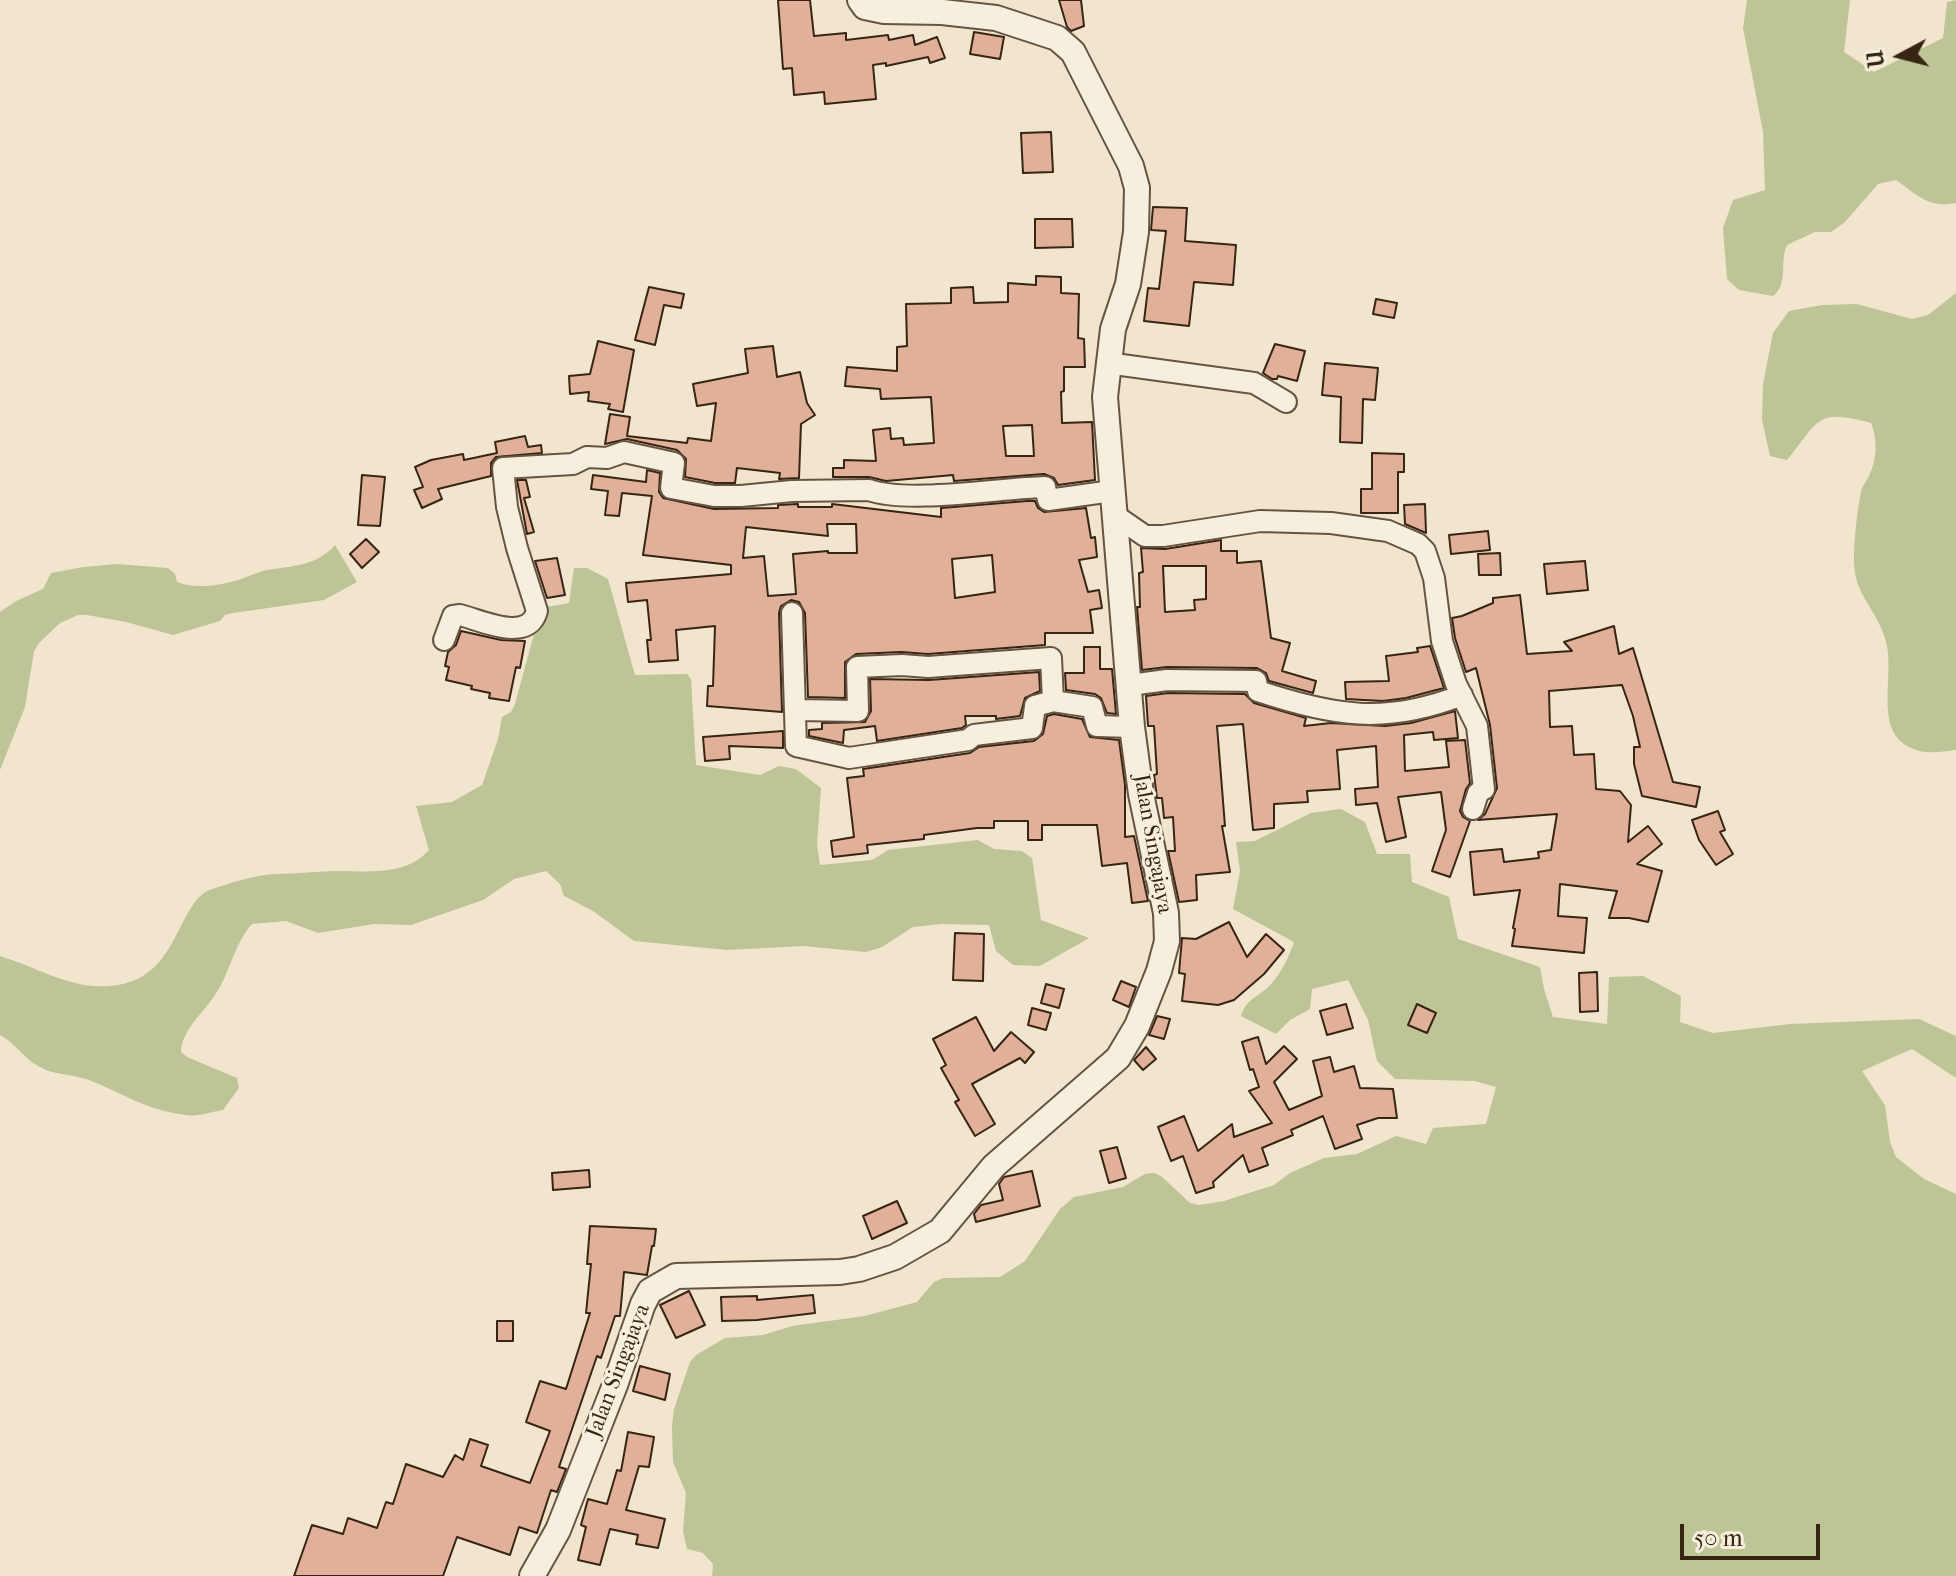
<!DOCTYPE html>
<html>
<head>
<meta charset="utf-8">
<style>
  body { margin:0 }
  #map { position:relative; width:1956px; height:1576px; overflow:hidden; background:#f1e6cd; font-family:"IM FELL French Canon",serif }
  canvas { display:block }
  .north { position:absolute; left:1860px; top:16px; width:80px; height:80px; -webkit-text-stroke:6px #f6efde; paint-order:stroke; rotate:263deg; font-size:22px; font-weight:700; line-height:32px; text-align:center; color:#382413 }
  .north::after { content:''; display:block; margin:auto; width:28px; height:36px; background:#382413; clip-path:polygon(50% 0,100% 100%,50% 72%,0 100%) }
  .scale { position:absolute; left:1680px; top:1524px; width:140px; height:36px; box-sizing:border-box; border:4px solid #382413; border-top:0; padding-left:10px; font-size:24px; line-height:28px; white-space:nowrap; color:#382413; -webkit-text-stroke:6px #f6efde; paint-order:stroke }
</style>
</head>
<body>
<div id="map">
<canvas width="1956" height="1576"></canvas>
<div class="north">U</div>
<div class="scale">50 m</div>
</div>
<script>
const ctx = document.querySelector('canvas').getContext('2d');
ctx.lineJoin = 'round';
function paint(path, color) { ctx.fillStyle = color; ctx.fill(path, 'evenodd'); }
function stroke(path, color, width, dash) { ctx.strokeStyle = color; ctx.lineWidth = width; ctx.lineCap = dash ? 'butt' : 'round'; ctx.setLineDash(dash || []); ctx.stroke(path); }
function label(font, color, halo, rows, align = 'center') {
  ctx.font = font + ' "IM FELL French Canon",serif'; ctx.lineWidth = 6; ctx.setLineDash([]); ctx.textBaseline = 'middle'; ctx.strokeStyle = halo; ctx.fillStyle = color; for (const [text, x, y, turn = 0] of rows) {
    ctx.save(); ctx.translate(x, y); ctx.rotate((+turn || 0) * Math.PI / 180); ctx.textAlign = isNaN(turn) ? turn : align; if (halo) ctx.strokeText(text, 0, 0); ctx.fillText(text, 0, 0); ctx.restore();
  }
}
paint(new Path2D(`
  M1747,0H1850L1844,52L1874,72L1943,38L1947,2L1956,0V203C1929,209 1916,194 1896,180L1878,184L1845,222L1831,232H1815L1787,245C1779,262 1789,284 1773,296L1739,290L1727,279L1723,228L1733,200L1765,190L1763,132L1743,28Z
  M1956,293V750C1947,751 1935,753 1925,752C1866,742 1898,677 1885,638C1874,604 1852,595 1854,553C1855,534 1857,511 1861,492C1862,486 1866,482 1869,476C1877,459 1878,440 1871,423C1815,408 1820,420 1787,460L1770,456L1762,420L1763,384L1773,333L1789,311L1822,305L1857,304L1912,319L1928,315Z
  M335,545L357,582L324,600L233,613L225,615L220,621L173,635L126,622L87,615H78L60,623L39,643L34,651L25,707L0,770V612L16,601L43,589L51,573L83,567L117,564L168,568L175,574L177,582C196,590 224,585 244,578C251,576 259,571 267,570C292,566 317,566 335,545Z
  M574,568H587L608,579L635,675L687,674L691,679L696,765L760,775L779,766L796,769L821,788L817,845L820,865L872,860L888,850L978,840L994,849L1022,851L1032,858L1041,920L1089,938L1040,966L1013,965L996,951L989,925L941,924L913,927L882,947L866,952L803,946L727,950L634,941L593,911L564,896L560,884L546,871L514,879L483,900L411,925L374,924L318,933L286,921L252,924C233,945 230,975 213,998C201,1015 182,1030 181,1052L187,1057L237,1078L239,1088L223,1110C211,1112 197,1117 186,1115C147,1111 121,1092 86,1079C70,1074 53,1075 38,1066C24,1058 15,1043 0,1035V956C43,969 76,994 123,984C180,971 178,900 212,889C231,883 257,874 277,874C297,874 318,871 338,871C370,871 406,876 429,850L416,806L452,802L482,785L498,739L502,717L511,712L515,704L541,608L569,603Z
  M1341,809L1365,822L1377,854H1410L1412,882L1449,897L1458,939L1540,967L1544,989L1553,1017L1607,1024L1609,977L1643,976L1681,996L1680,1022L1713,1033L1790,1024L1919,1019L1956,1036V1078L1912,1049L1862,1071L1885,1105L1890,1142L1896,1157L1924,1179L1956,1194V1576H712L713,1564L703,1553L687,1549L683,1532L686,1493L673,1462L672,1426L674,1409L690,1362L696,1355L725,1338L763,1335L792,1326L865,1316L917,1302L934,1282L943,1278L1000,1277L1025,1261L1060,1209L1074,1197L1123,1187L1145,1174L1154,1173L1161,1176L1190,1203L1199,1205L1224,1201L1274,1185L1290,1173L1324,1158L1357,1154L1396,1136L1426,1144L1433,1128L1486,1124L1496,1087L1475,1081L1395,1079L1377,1061L1368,1020L1348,980L1312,989L1310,1009L1290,1020L1276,1034L1241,1016C1247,997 1260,997 1272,983C1282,971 1289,957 1294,942L1233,909L1240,871L1236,842L1255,841L1311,813Z`), '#bdc496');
const building = new Path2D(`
  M778,0H810L814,36L846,33V40L888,35L889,40L913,35L915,45L937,37L945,58L930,63L928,57L886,66V63L873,65L876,99L825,104L824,92L794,95L792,68L783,69Z
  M1059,0H1081L1084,26L1071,31L1067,27Z
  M974,32L1004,37L1000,59L970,54Z
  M1051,132L1053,172L1023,173L1021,133Z
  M1153,207L1187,208L1185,241L1236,245L1233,285L1194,282L1189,326L1144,321L1148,288L1159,289L1166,231L1151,230Z
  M1035,219H1072L1073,247L1035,248Z
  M1036,276L1061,277V293L1079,294L1078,338L1084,339L1085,367H1064V391L1061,392L1062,423L1092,422L1095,480L1058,485L1054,478L1044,474L954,481L953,475L886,481L869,477H833V468H844V460L876,461L873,430L890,428L891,439L903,438L904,445L934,443L931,397L881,399L880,389L845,386L847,367L897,371V347L907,346L906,304L951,303V288L973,287L974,303L1008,302V283L1036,285ZM1032,425L1034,456H1006L1003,426Z
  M649,287L684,294L681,308L664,305L655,345L635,340Z
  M1376,299L1397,303L1394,318L1373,314Z
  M598,341L634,350L623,412L608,409L610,404L588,401L589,392L570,394L569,376L590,374Z
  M1275,344L1305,351L1297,381L1278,376L1277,379H1272L1263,373Z
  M773,346L777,377L800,372L807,403L815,415L801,424L799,478L779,479L780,473L737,468L735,483H715L685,477L686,459L677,450L627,439L605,444L610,414L630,417L627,436L687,443L688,438L711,441L716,403L697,406L693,384L748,373L745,349Z
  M1325,363L1378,368L1375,400L1363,399L1362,443L1340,442L1341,397L1322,395Z
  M525,436L528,447L541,445L542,453L496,457L491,463V476L438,489L442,499L422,508L414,490L423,487L415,467L431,460L463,454L464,460L497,453L495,442Z
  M1372,453L1404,454V472H1398V513H1361V489H1372Z
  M647,470L660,473L659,492L663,498L714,509L778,508V505L798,504V507H832V504L941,517V508L1027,501H1035L1038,508L1044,512L1086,508L1091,538L1095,537L1097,557L1079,560L1088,592L1099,590L1102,608L1090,610L1093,633H1045V645L928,654L901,652L856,654L845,662V698L808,697L805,613L799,602L791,600L781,606L779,613L782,712L707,706L708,686H713L715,626L676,630L678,660L649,662L647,640H651L647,600L628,602L626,583L731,574V565L643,555L652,496L622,493L619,516L605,515L608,491L591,489L593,475L646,482ZM827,524H856L857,553H828V551L793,554L796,594L768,596L764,556L743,558L746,527L828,536ZM992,555L995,592L955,598L952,559Z
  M362,475L385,477L380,526L358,525Z
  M517,480H526L530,497L524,498L534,532L527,534Z
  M1425,504L1426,533L1405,524L1404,505Z
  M1488,531L1490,550L1451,554L1449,535Z
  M366,539L379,552L362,568L350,554Z
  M1221,540V551H1237V563L1261,561L1271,638L1290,643L1282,671L1316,681L1313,693L1269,681L1266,673L1257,668L1167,667L1142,670L1137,607H1140L1139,573L1143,572L1141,548L1165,549ZM1163,566H1206V599L1194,600L1195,610L1165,612Z
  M1500,553L1501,575H1479L1478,554Z
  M557,558L565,595L547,598L535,561Z
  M1585,561L1588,590L1547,594L1544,564Z
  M1520,595L1527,654L1572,651L1564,642L1614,626L1619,654L1633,648L1673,782L1700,787L1696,807L1642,796L1634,764V747H1640L1633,716L1622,685L1549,691L1550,727L1572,726L1574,755L1594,754L1596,789L1620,791L1631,805L1628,842L1648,826L1662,844L1637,864L1662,871L1648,922L1629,918H1609L1617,891L1560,884L1558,916L1587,918L1584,953L1512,946L1515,929L1513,928L1520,890L1474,895L1470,852L1502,849L1504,862L1539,858L1538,852L1551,850L1557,814L1478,820L1485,814L1497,788L1490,725L1476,668L1466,672L1455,638L1452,618L1462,616L1493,603V598Z
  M461,631L501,640L525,641L520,668L516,667L509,701L489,698L490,693L471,689L472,686L446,680L449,667L445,666L448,652L456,645Z
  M1430,646L1444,688L1406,698L1383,701L1346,699L1345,682L1389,681L1386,656L1418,652L1417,648Z
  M1084,647H1100V669H1112L1116,714L1107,713L1101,698L1095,694L1066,690L1065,673H1084Z
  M1039,672L1040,691L1025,698L1020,716L996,719V716H965L966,725L962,728L877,741L875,726L844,730L843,743L809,736V730L822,729V723L865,722L871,711L870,679L929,680Z
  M1168,693L1245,694L1254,703L1306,718L1304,726L1331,723L1385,726L1411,723L1455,711L1458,738L1434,740L1433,732L1404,735L1405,771L1449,767L1446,741L1465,740L1470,783L1466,789L1460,811L1463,817L1470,821L1450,877L1432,871L1446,830L1441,792L1398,797L1406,837L1386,842L1377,803L1356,805L1355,789L1378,787L1376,746L1337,750L1340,789L1307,791L1308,802L1274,804V828L1253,830L1243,724L1217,726L1225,826H1222L1230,872L1196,875L1197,900L1179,902L1168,851H1175L1173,817L1164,818L1162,798H1157L1154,775L1157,774L1154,726H1148L1146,696Z
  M1054,714L1082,719L1090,737L1119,740L1125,785V837L1134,836L1148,901L1132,903L1127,863L1102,866L1097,825H1042V840H1028V821H994V828H977L924,835V839L867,845L868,853L833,857L831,841L854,837L847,778L864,776L863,769L970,753L979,747L1034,741L1043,734L1047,716Z
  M783,731V748L729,746L730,759L705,761L703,737Z
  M1718,811L1725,830L1720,832L1733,854L1716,865L1699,840L1692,820Z
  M1229,922L1247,957L1266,934L1284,950L1264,974L1234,1000L1218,1005L1182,1001L1185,974L1179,973L1182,938L1196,939Z
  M955,933L984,934L983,981L953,980Z
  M1597,972L1598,1011L1580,1012L1579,973Z
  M1121,981L1136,987L1129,1007L1113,1000Z
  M1046,984L1064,989L1059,1008L1041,1003Z
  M1346,1004L1353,1028L1327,1035L1320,1011Z
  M1417,1004L1436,1013L1427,1033L1408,1025Z
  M1032,1008L1051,1013L1046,1030L1028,1025Z
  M1157,1016L1170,1019L1164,1039L1149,1035Z
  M976,1017L994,1051L1011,1032L1034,1052L1025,1063L1020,1058L972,1084L995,1124L975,1136L955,1102L959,1100L941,1068L946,1065L933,1039Z
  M1258,1037L1266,1064L1284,1046L1297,1059L1274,1082L1289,1110L1322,1096L1313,1061L1330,1057L1334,1072L1354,1066L1360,1088L1393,1089L1397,1118H1378L1357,1125L1362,1139L1335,1149L1323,1116L1291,1130L1293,1135L1262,1148L1268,1165L1249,1172L1243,1155L1213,1182L1214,1187L1196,1193L1183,1156L1171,1161L1158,1127L1184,1116L1198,1151L1232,1124L1234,1137L1272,1123L1249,1091L1259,1087L1253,1069L1250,1070L1242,1042Z
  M1146,1047L1156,1059L1143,1070L1134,1060Z
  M1117,1147L1126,1178L1109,1183L1100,1151Z
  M589,1170L590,1187L553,1190L552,1173Z
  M1032,1171L1040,1206L976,1222L974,1214L981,1205L1003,1200L999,1184L1004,1177Z
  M897,1201L907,1223L872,1239L863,1216Z
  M590,1226L656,1229L654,1246H652L647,1275L624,1272L620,1316H615L601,1358L597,1356L559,1467L566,1469L557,1492L551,1490L537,1533L519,1527L510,1555L457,1537L443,1576H294L312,1525L343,1534L348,1518L377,1528L386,1502L393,1504L406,1464L443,1477L455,1455L463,1460L470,1439L488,1445L481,1466L530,1483L550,1431L526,1422L540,1381L566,1389L590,1313H586L591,1264H587Z
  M689,1291L705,1325L676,1338L660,1305Z
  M813,1295L815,1313L757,1320L722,1321L721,1297L757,1296V1300Z
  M497,1321H513V1341H497Z
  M640,1366L670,1374L665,1400L633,1391Z
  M628,1432L654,1437L649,1467L639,1466L626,1510L665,1519L658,1548L636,1544L638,1535L610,1529L600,1565L578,1560L586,1527L581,1525L588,1499L607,1504L617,1470L621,1471Z`);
paint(building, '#e0b098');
stroke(building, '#382413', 2);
const minor = new Path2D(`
  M1107,363L1254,383L1286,402
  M1113,514L1145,536H1163L1260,521L1331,523L1388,531L1418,544L1425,551L1434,578L1442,641L1456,684L1477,726L1484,789L1478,793L1473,809
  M792,613L796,746L849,758L968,740L974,735L1032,728L1035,706L1053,701L1092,707L1097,726L1132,727
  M444,640L453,616L460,615C483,621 528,643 537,611L517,548L507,507L503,468L573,464L587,457L607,458L624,452L674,463L671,488L714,496H741L792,491L869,490C908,504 1000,488 1045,487L1048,500L1112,491
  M1130,685L1167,680L1256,681L1258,691C1333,716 1386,725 1462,695
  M796,710L858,711L857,667L902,665L928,667L1051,658L1053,701`);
const tertiary = new Path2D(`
  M532,1576L558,1530L615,1385L643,1304L650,1291L676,1276L840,1272L859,1269L895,1257L940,1231L994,1166L1118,1058L1137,1026L1159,971L1167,941L1166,913L1141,794L1132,727L1105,397L1113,329L1128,284L1136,232L1137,188L1131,166L1073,52L1057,38L996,18L942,12L884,11L865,7L860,0`);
stroke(minor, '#665442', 24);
stroke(tertiary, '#665442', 28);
stroke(minor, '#f6efde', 20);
stroke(tertiary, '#f6efde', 24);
label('22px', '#382413', '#f6efde', [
  ["Jalan Singajaya",1152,844,80],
  ["Jalan Singajaya",619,1371,-69]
]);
</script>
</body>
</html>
